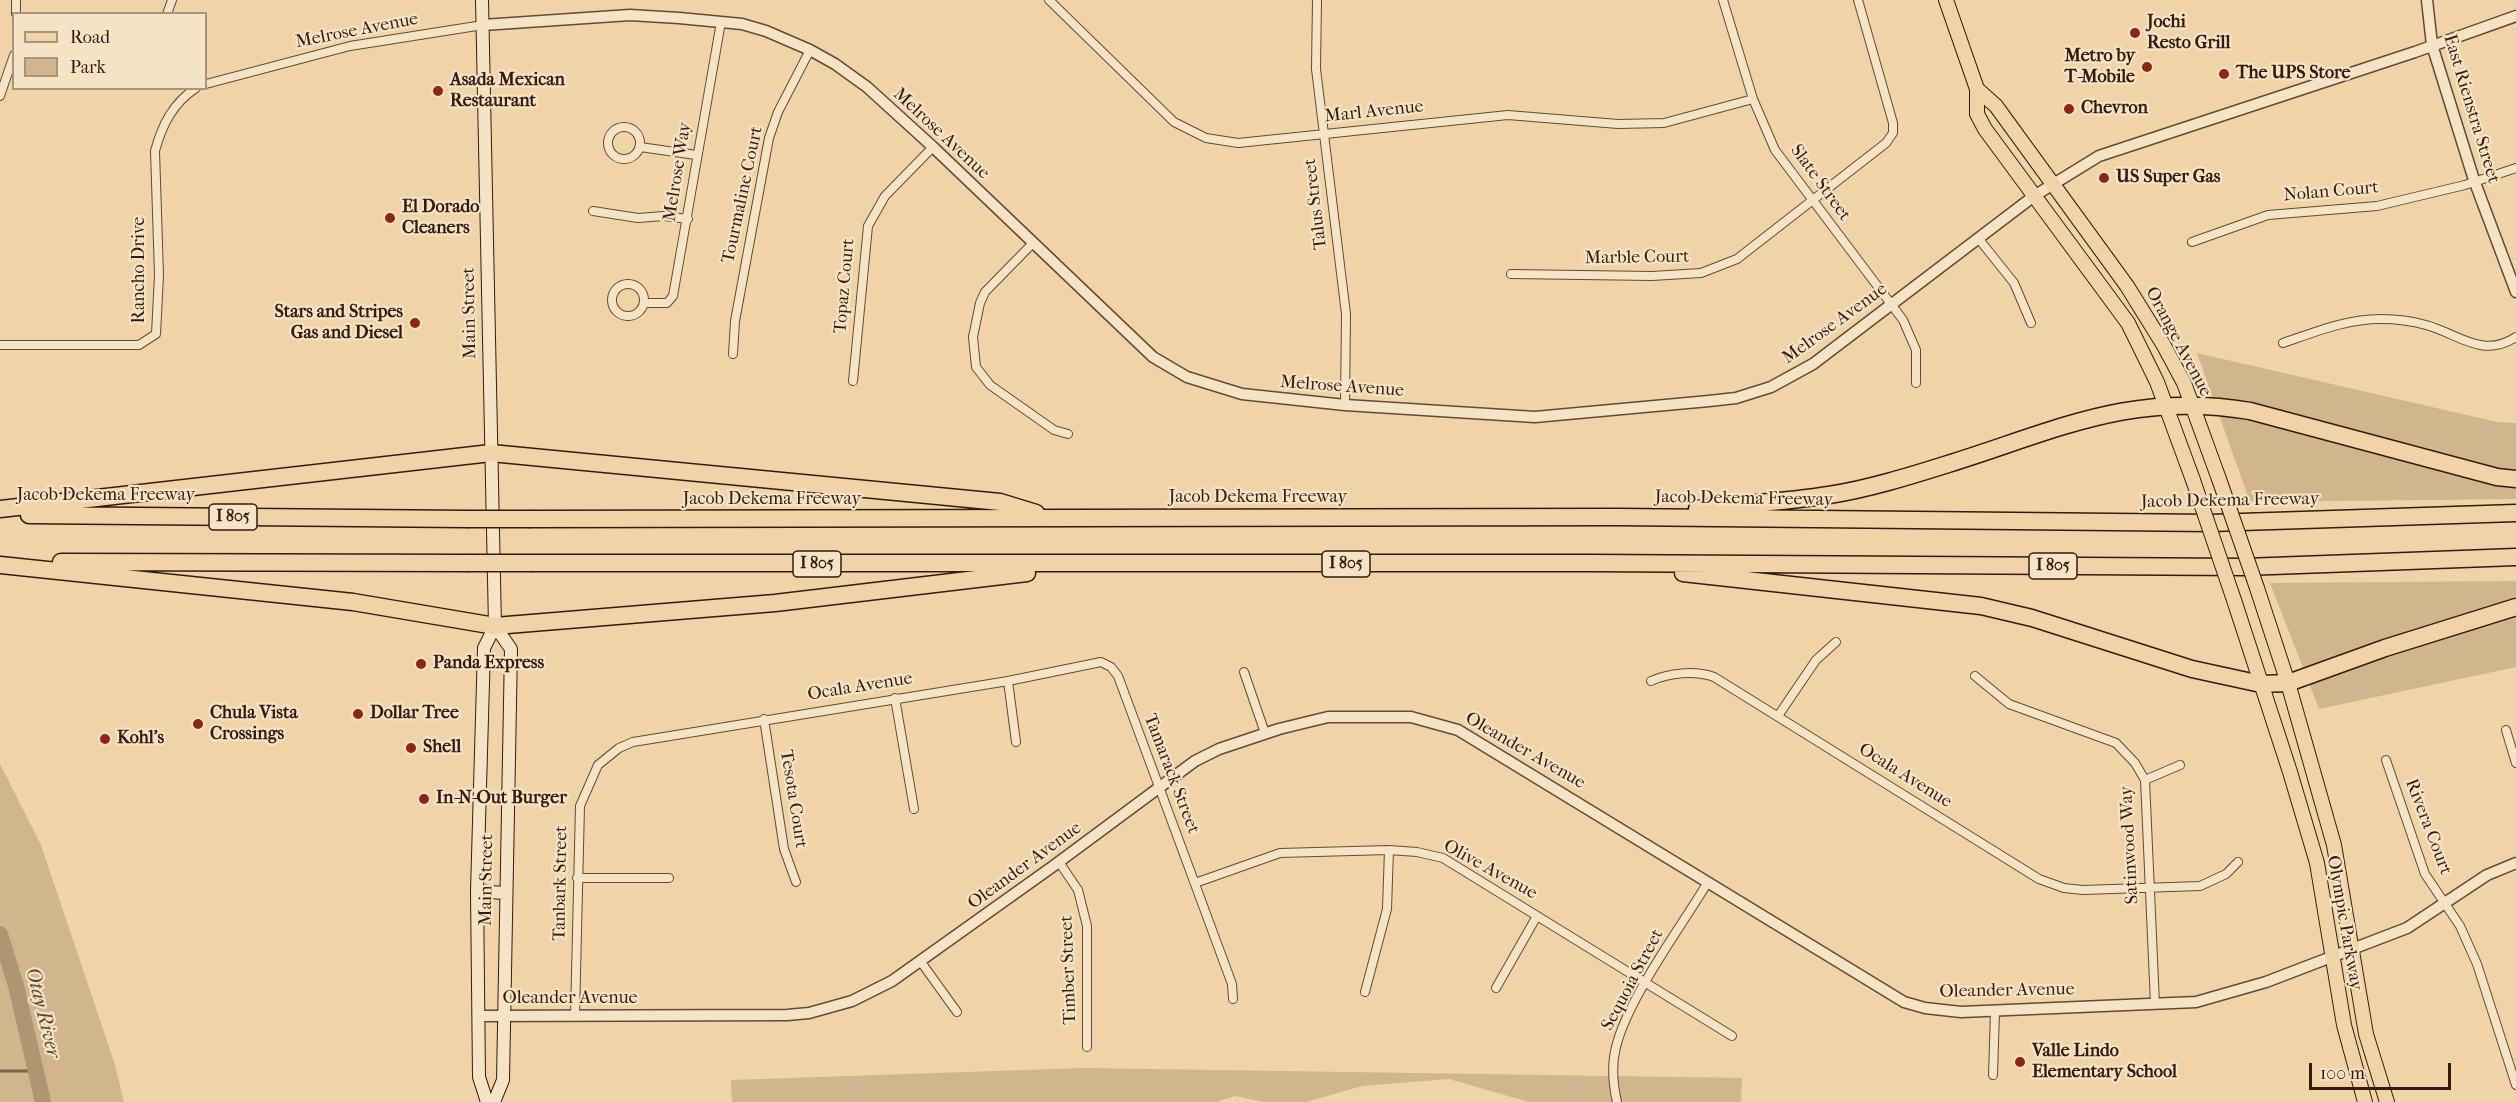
<!DOCTYPE html>
<html>
<head>
<meta charset="utf-8">
<style>
  body { margin:0 }
  #map { position:relative; width:2516px; height:1102px; overflow:hidden; background:#f0d4a7; font-family:"IM FELL French Canon",serif }
  canvas { display:block }
  .legend { position:absolute; left:12px; top:12px; width:195px; height:78px; box-sizing:border-box; background:#f5e3c6; border:2px solid #a8937d; margin:0; padding:8px 10px; list-style:none; font-size:18px; color:#351b0f }
  .legend li { display:flex; align-items:center; gap:12px; height:30px }
  .legend b { width:30px; border:2px solid #a8937d }
  .scale { position:absolute; left:2309px; top:1063px; width:142px; height:27px; box-sizing:border-box; border:3px solid #351b0f; border-top:0; padding-left:8px; font-size:18px; line-height:21px; white-space:nowrap; color:#351b0f; -webkit-text-stroke:4px #f5e3c6; paint-order:stroke }
</style>
</head>
<body>
<div id="map">
<canvas width="2516" height="1102"></canvas>
<ul class="legend">
<li><b style="height:8px;background:#f0d4a7"></b>Road</li>
<li><b style="height:16px;background:#d0b58d"></b>Park</li>
</ul>
<div class="scale">100 m</div>
</div>
<script>
const ctx = document.querySelector('canvas').getContext('2d');
ctx.lineJoin = 'round';
function paint(path, color) { ctx.fillStyle = color; ctx.fill(path, 'evenodd'); }
function stroke(path, color, width, dash) { ctx.strokeStyle = color; ctx.lineWidth = width; ctx.lineCap = dash ? 'butt' : 'round'; ctx.setLineDash(dash || []); ctx.stroke(path); }
function label(font, color, halo, rows, align = 'center') {
  ctx.font = font + ' "IM FELL French Canon",serif'; ctx.lineWidth = 4.5; ctx.setLineDash([]); ctx.textBaseline = 'middle'; ctx.strokeStyle = halo; ctx.fillStyle = color; for (const [text, x, y, turn = 0] of rows) {
    ctx.save(); ctx.translate(x, y); ctx.rotate((+turn || 0) * Math.PI / 180); ctx.textAlign = isNaN(turn) ? turn : align; if (halo) ctx.strokeText(text, 0, 0); ctx.fillText(text, 0, 0); ctx.restore();
  }
}
paint(new Path2D(`
  M2197,353L2497,422L2516,423V499L2250,502Z
  M2516,581V667L2319,709L2270,583Z
  M0,764L41,845L115,1065L124,1102H0Z
  M1084,1068L1742,1078L1741,1102H1529L1449,1079L1362,1086L1306,1102H1264L1235,1096L1215,1102H732L731,1080Z`), '#d0b58d');
stroke(new Path2D(`
  M0,1071H36`), '#7f644b', 3);
stroke(new Path2D(`
  M0,934L16,986L43,1102`), '#b09573', 16);
const minor = new Path2D(`
  M1049,0L1174,122L1206,138L1238,143L1508,115L1618,124L1664,123L1753,99
  M1317,0L1316,69L1346,314L1345,405
  M1723,0L1753,99L1775,150L1903,320L1916,350V383
  M16,14V0
  M167,14L172,0
  M206,84L350,46L483,25
  M0,96L14,55
  M608 143a16 16 0 1 1 32 0a16 16 0 1 1-32 0Z
  M640,147L696,155
  M593,211L638,218L664,216L688,219
  M1978,238L2014,283L2031,323
  M2192,242L2268,215L2377,206L2465,185L2516,168
  M1033,243L985,292L980,303L973,337L976,367L990,385L1054,430L1068,434
  M1511,274L1652,276L1701,273L1737,259L1886,143L1893,133V123L1858,0
  M612 300a16 16 0 1 1 32 0a16 16 0 1 1-32 0Z
  M644,303H667L673,296L721,22
  M2283,343C2315,332 2346,319 2381,319C2395,319 2412,321 2426,325C2459,334 2482,359 2516,337
  M0,345H139L156,334L159,275L155,151C162,125 173,103 196,88
  M733,354L735,321L769,138L778,112L810,50
  M853,381L868,226L885,196L933,147
  M1244,672L1265,733
  M1975,676L2009,704L2116,743L2135,763L2145,780L2155,1004
  M1008,681L1016,742
  M1651,681C1669,673 1694,670 1714,677L2039,879L2064,888L2083,890L2200,886L2226,874L2238,862
  M895,698L914,809
  M1778,716L1816,660L1836,642
  M764,719L784,849L796,882
  M2506,730L2516,763
  M2386,760L2425,874L2460,926L2477,964L2516,1085
  M2145,780L2180,765
  M1059,862L1078,890L1087,926V1047
  M577,878H669
  M1195,883L1280,853L1389,850L1417,852L1443,858L1732,1036
  M921,962L957,1012
  M1496,988L1537,916
  M1365,992L1387,909L1389,850
  M575,1016L580,806L598,765L619,748L633,742L1008,681L1101,662L1111,667L1118,676L1232,984L1233,999
  M1993,1075L1995,1011
  M1617,1102C1613,1084 1611,1066 1616,1047C1628,998 1681,927 1708,882`);
const tertiary = new Path2D(`
  M2427,0L2432,45L2474,180L2516,292
  M483,25L630,15L679,18L742,24L766,31L810,50L835,64L867,87L933,147L1153,357L1187,377L1242,394L1345,405L1535,417L1709,401L1736,398L1771,387L1813,364L2034,196L2099,156L2415,52L2516,16
  M479,1016L787,1015L809,1013L852,1001L892,981L1052,867L1195,761L1219,749L1279,729L1328,717H1411L1458,730L1904,1002L1925,1008L1961,1012L2196,1002L2266,982L2407,928L2487,875L2516,863`);
const secondary = new Path2D(`
  M482,0L495,626L484,648L477,891L479,1077L487,1102
  M477,891L504,893
  M494,1102L503,1080L511,649L495,626`);
const primary = new Path2D(`
  M1946,0L1977,89V114L1985,129L2128,323L2157,382L2193,480
  M1977,89L1996,106L2127,286L2163,344L2184,383L2219,479
  M2257,588L2288,683L2334,845L2366,1034L2387,1102
  M2234,600L2290,772L2317,863L2344,1025L2365,1102`);
const motorway = new Path2D(`
  M0,509L491,453L1000,502L1036,513
  M1697,509C1740,504 1785,502 1829,495C1868,489 1910,476 1948,464C2057,430 2132,391 2250,411L2497,477L2516,479
  M29,515L466,519
  M531,519L1618,517L2211,523L2516,513
  M61,562L466,563
  M532,563H1590L2245,567L2516,557
  M0,565L353,602L495,626L775,603L1027,573
  M1683,573L1981,606L2032,618L2192,669L2261,684L2288,683L2385,648L2516,607`);
stroke(minor, '#644935', 10);
stroke(tertiary, '#644935', 13);
stroke(secondary, '#351b0f', 14);
stroke(primary, '#351b0f', 16);
stroke(motorway, '#351b0f', 19);
stroke(minor, '#f5e3c6', 8);
stroke(tertiary, '#f5e3c6', 10);
stroke(secondary, '#f5e3c6', 12);
stroke(primary, '#f0d4a7', 14);
stroke(motorway, '#f0d4a7', 16);
const primaryBridge = new Path2D(`
  M2219,479L2257,588
  M2193,480L2234,600`);
const motorwayBridge = new Path2D(`
  M466,519H531
  M466,563H532`);
stroke(primaryBridge, '#351b0f', 16, []);
stroke(motorwayBridge, '#351b0f', 19, []);
stroke(primaryBridge, '#f0d4a7', 14);
stroke(motorwayBridge, '#f0d4a7', 16);
for (const [x, y, r, color] of [
  [2135,33,6,"#8f2418"],
  [2147,67,6,"#8f2418"],
  [2224,74,6,"#8f2418"],
  [438,91,6,"#8f2418"],
  [2069,109,6,"#8f2418"],
  [2104,178,6,"#8f2418"],
  [390,218,6,"#8f2418"],
  [415,323,6,"#8f2418"],
  [421,664,6,"#8f2418"],
  [358,714,6,"#8f2418"],
  [198,724,6,"#8f2418"],
  [105,739,6,"#8f2418"],
  [411,748,6,"#8f2418"],
  [424,799,6,"#8f2418"],
  [2020,1062,6,"#8f2418"]
]) { const dot = new Path2D(); dot.arc(x, y, r, 0, 2 * Math.PI); ctx.fillStyle = color; ctx.fill(dot); stroke(dot, '#f5e3c6', 2); }
for (const [x, y, w] of [
  [233,517,48],
  [817,564,48],
  [1346,564,48],
  [2053,566,48]
]) { const box = new Path2D(); box.roundRect(x - w / 2, y - 13, w, 26, 4.5); ctx.fillStyle = '#f5e3c6'; ctx.fill(box); stroke(box, '#351b0f', 1.5); }
label('bold 16px', '#351b0f', null, [
  ["I 805",233,517],
  ["I 805",817,564],
  ["I 805",1346,564],
  ["I 805",2053,566]
]);
label('bold 18px', '#351b0f', '#f5e3c6', [
  ["Jochi",2147,23],
  ["Resto Grill",2147,44],
  ["Metro by",2135,57,"right"],
  ["T-Mobile",2135,78,"right"],
  ["The UPS Store",2236,74],
  ["Asada Mexican",450,81],
  ["Restaurant",450,102],
  ["Chevron",2081,109],
  ["US Super Gas",2116,178],
  ["El Dorado",402,208],
  ["Cleaners",402,229],
  ["Stars and Stripes",403,313,"right"],
  ["Gas and Diesel",403,334,"right"],
  ["Panda Express",433,664],
  ["Chula Vista",210,714],
  ["Crossings",210,735],
  ["Dollar Tree",370,714],
  ["Kohl's",117,739],
  ["Shell",423,748],
  ["In-N-Out Burger",436,799],
  ["Valle Lindo",2032,1052],
  ["Elementary School",2032,1073]
], 'left');
label('18px', '#351b0f', '#f5e3c6', [
  ["Melrose Avenue",357,31,-11],
  ["East Rienstra Street",2471,109,73],
  ["Marl Avenue",1374,112,-6],
  ["Melrose Avenue",941,134,43],
  ["Melrose Way",678,172,-81],
  ["Slate Street",1820,183,54],
  ["Nolan Court",2331,192,-5],
  ["Tourmaline Court",743,195,-78],
  ["Talus Street",1316,204,-97],
  ["Marble Court",1637,258,-1],
  ["Rancho Drive",140,270,-90],
  ["Topaz Court",845,286,-85],
  ["Main Street",470,313,-91],
  ["Melrose Avenue",1835,324,-36],
  ["Orange Avenue",2178,342,62],
  ["Melrose Avenue",1342,387,4],
  ["Jacob Dekema Freeway",106,496],
  ["Jacob Dekema Freeway",1258,498],
  ["Jacob Dekema Freeway",1744,499,1],
  ["Jacob Dekema Freeway",772,500],
  ["Jacob Dekema Freeway",2230,501,-1],
  ["Ocala Avenue",860,687,-9],
  ["Oleander Avenue",1525,751,30],
  ["Tamarack Street",1171,774,69],
  ["Ocala Avenue",1905,776,32],
  ["Tesota Court",793,799,81],
  ["Rivera Court",2428,827,69],
  ["Satinwood Way",2130,845,-93],
  ["Oleander Avenue",1025,866,-36],
  ["Olive Avenue",1490,870,29],
  ["Main Street",487,880,-89],
  ["Tanbark Street",561,883,-89],
  ["Olympic Parkway",2344,923,80],
  ["Timber Street",1069,970,-92],
  ["Sequoia Street",1633,980,-62],
  ["Oleander Avenue",2007,991,-1],
  ["Oleander Avenue",570,999]
]);
label('italic 20px', '#604632', '#f5e3c6', [
  ["Otay River",42,1013,76]
]);
</script>
</body>
</html>
